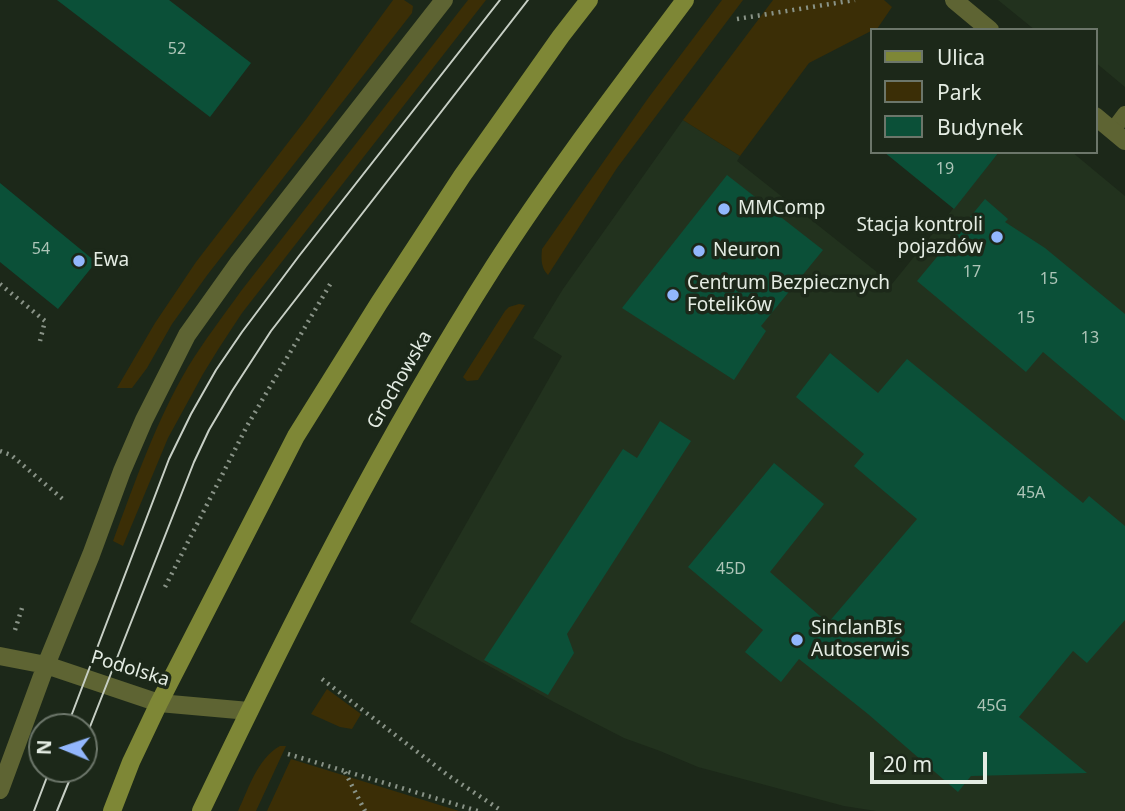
<!DOCTYPE html>
<html>
<head>
<meta charset="utf-8">
<style>
  body { margin:0 }
  #map { position:relative; width:1125px; height:811px; overflow:hidden; background:#1c2819; font-family:"Noto Sans",sans-serif }
  canvas { display:block }
  .legend { position:absolute; left:870px; top:28px; width:228px; height:126px; box-sizing:border-box; background:#1c2819; border:2px solid #6c766a; margin:0; padding:9px 12px; list-style:none; font-size:21px; color:#e4ece3 }
  .legend li { display:flex; align-items:center; gap:14px; height:35px }
  .legend b { width:35px; border:2px solid #6c766a }
  .north { position:absolute; left:28px; top:713px; width:70px; height:70px; box-sizing:border-box; background:#1c2819; border:2px solid #6c766a; border-radius:50%; rotate:272deg; font-size:19px; font-weight:700; line-height:28px; text-align:center; color:#e4ece3 }
  .north::after { content:''; display:block; margin:auto; width:24px; height:32px; background:#92b7fd; clip-path:polygon(50% 0,100% 100%,50% 72%,0 100%) }
  .scale { position:absolute; left:870px; top:752px; width:117px; height:32px; box-sizing:border-box; border:4px solid #e4ece3; border-top:0; padding-left:9px; font-size:21px; line-height:24px; white-space:nowrap; color:#e4ece3; -webkit-text-stroke:5px #1c2819; paint-order:stroke }
</style>
</head>
<body>
<div id="map">
<canvas width="1125" height="811"></canvas>
<ul class="legend">
<li><b style="height:9px;background:#7e8736"></b>Ulica</li>
<li><b style="height:19px;background:#3b2e06"></b>Park</li>
<li><b style="height:19px;background:#0b5038"></b>Budynek</li>
</ul>
<div class="north">N</div>
<div class="scale">20 m</div>
</div>
<script>
const ctx = document.querySelector('canvas').getContext('2d');
ctx.lineJoin = 'round';
function paint(path, color) { ctx.fillStyle = color; ctx.fill(path, 'evenodd'); }
function stroke(path, color, width, dash) { ctx.strokeStyle = color; ctx.lineWidth = width; ctx.lineCap = dash ? 'butt' : 'round'; ctx.setLineDash(dash || []); ctx.stroke(path); }
function label(font, color, halo, rows, align = 'center') {
  ctx.font = font + ' "Noto Sans",sans-serif'; ctx.lineWidth = 7; ctx.setLineDash([]); ctx.textBaseline = 'middle'; ctx.strokeStyle = halo; ctx.fillStyle = color; for (const [text, x, y, turn = 0] of rows) {
    ctx.save(); ctx.translate(x, y); ctx.rotate((+turn || 0) * Math.PI / 180); ctx.textAlign = isNaN(turn) ? turn : align; if (halo) ctx.strokeText(text, 0, 0); ctx.fillText(text, 0, 0); ctx.restore();
  }
}
paint(new Path2D(`
  M998,0H1125V87L1095,62V30H1035Z
  M683,120L740,156L737,161L892,284L999,152H1072L1125,196V811H876L844,806L698,767L660,751L624,738L554,702L410,622L562,356L533,338L563,289Z`), '#22321e');
paint(new Path2D(`
  M393,0H404L413,6L412,13L208,274L172,324L147,368L132,388H117L155,323L196,262L307,118Z
  M468,0H486L242,313L219,348L203,374L168,438L123,546L113,541C135,482 156,421 188,367C204,341 223,316 241,291Z
  M722,0H743L617,168L548,275C541,268 541,259 542,249L649,97Z
  M773,0H884L892,7L877,29L871,30V31L809,63L740,156L683,120Z
  M519,304L525,305L478,380L467,381L463,377L505,311L509,307Z
  M327,689L361,714L352,729L340,727L311,714Z
  M280,746H286L256,811H238C249,788 257,759 280,746Z
  M291,759L459,811H267Z`), '#3b2e06');
paint(new Path2D(`
  M57,0H169L251,63L210,117Z
  M884,152H999L954,209Z
  M727,175L823,250L761,326L766,331L734,380L622,308Z
  M0,183L96,262L58,309L0,262Z
  M985,199L1008,219L1005,222L1045,248L1125,314V421L1043,352L1026,372L917,281Z
  M830,353L878,393L907,359L1083,503L1089,496L1125,526V620L1087,663L1073,651L1019,717L1087,773L971,776L958,792L868,714L799,659L781,682L745,652L763,630L688,567L774,463L824,504L770,572L828,623L917,519L854,466L864,454L796,397Z
  M660,421L691,441L567,634L574,653L548,695L484,660L623,449L637,458Z`), '#0b5038');
stroke(new Path2D(`
  M737,19L855,0
  M0,284L45,321L40,341
  M0,451L11,455L65,501
  M165,587L247,426L332,281
  M15,630L22,608
  M322,679L449,776L502,811
  M288,754L478,811
  M345,772L365,811`), '#899387', 4.5, [2, 5]);
stroke(new Path2D(`
  M1113,130L1125,114`), '#5e6433', 16);
stroke(new Path2D(`
  M954,0L990,30
  M1095,116L1125,141
  M0,656L46,665L159,703L249,711
  M0,790L46,665L91,555L122,471L144,420L187,335L239,262L444,0`), '#5e6433', 18);
stroke(new Path2D(`
  M112,811L131,762L159,703L296,436L379,303L462,176L561,36L589,0
  M201,811C290,625 383,440 494,266C553,174 620,87 685,0`), '#7e8736', 18);
stroke(new Path2D(`
  M67,727L169,459L191,414L216,370L242,332L299,256L500,0
  M84,742L194,462L209,430L232,391L271,331L528,0
  M34,811L50,769
  M57,811L74,769`), '#c7cfc5', 2);
for (const [x, y, r, color] of [
  [724,209,7,"#92b7fd"],
  [997,237,7,"#92b7fd"],
  [699,251,7,"#92b7fd"],
  [79,261,7,"#92b7fd"],
  [673,295,7,"#92b7fd"],
  [797,640,7,"#92b7fd"]
]) { const dot = new Path2D(); dot.arc(x, y, r, 0, 2 * Math.PI); ctx.fillStyle = color; ctx.fill(dot); stroke(dot, '#1c2819', 2.5); }
label('16px', '#aec5b8', null, [
  ["52",177,49],
  ["19",945,169],
  ["54",41,249],
  ["17",972,272],
  ["15",1049,279],
  ["15",1026,318],
  ["13",1090,338],
  ["45A",1031,493],
  ["45D",731,569],
  ["45G",992,706]
]);
label('19px', '#e4ece3', '#1c2819', [
  ["MMComp",738,209],
  ["Stacja kontroli",983,226,"right"],
  ["pojazdów",983,248,"right"],
  ["Neuron",713,251],
  ["Ewa",93,261],
  ["Centrum Bezpiecznych",687,284],
  ["Fotelików",687,306],
  ["SinclanBIs",811,629],
  ["Autoserwis",811,651]
], 'left');
label('19px', '#e4ece3', '#1c2819', [
  ["Grochowska",400,380,-60],
  ["Podolska",130,669,17]
]);
</script>
</body>
</html>
